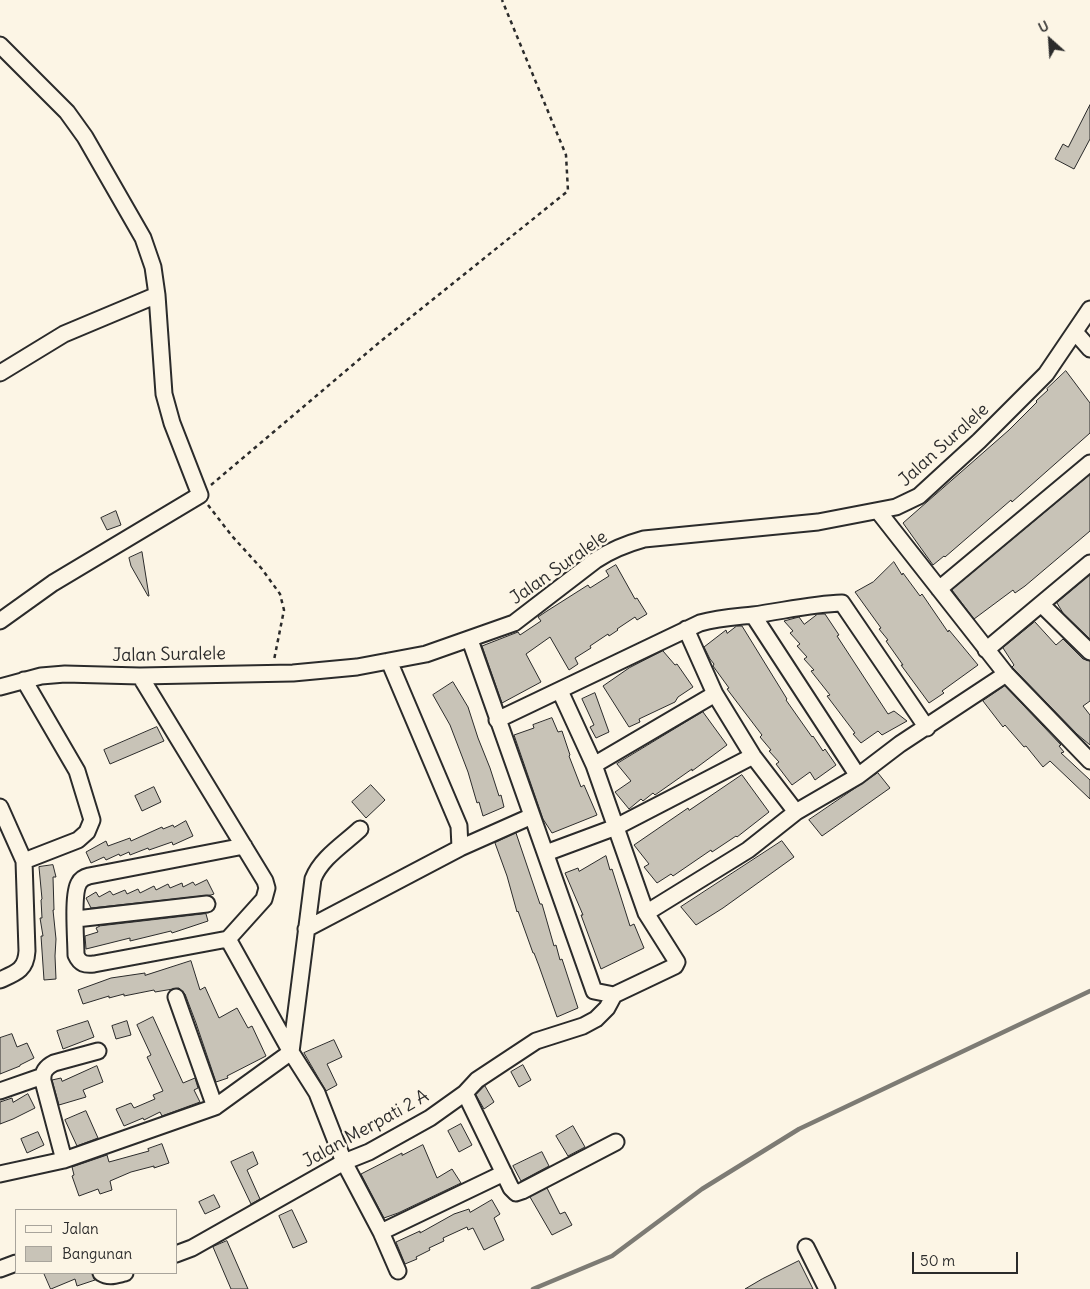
<!DOCTYPE html>
<html>
<head>
<meta charset="utf-8">
<style>
  body { margin:0 }
  #map { position:relative; width:1090px; height:1289px; overflow:hidden; background:#fcf5e5; font-family:Delius,sans-serif }
  canvas { display:block }
  .legend { position:absolute; left:15px; top:1209px; width:162px; height:65px; box-sizing:border-box; background:#fcf5e5; border:1px solid #a8a49b; margin:0; padding:6px 9px; list-style:none; font-size:15px; color:#2b2b2b }
  .legend li { display:flex; align-items:center; gap:10px; height:25px }
  .legend b { width:25px; border:1px solid #a8a49b }
  .north { position:absolute; left:1025px; top:15px; width:50px; height:50px; -webkit-text-stroke:4px #fcf5e5; paint-order:stroke; rotate:334deg; font-size:14px; font-weight:700; line-height:20px; text-align:center; color:#2b2b2b }
  .north::after { content:''; display:block; margin:auto; width:18px; height:22px; background:#2b2b2b; clip-path:polygon(50% 0,100% 100%,50% 72%,0 100%) }
  .scale { position:absolute; left:912px; top:1252px; width:106px; height:22px; box-sizing:border-box; border:2px solid #2b2b2b; border-top:0; padding-left:6px; font-size:15px; line-height:18px; white-space:nowrap; color:#2b2b2b; -webkit-text-stroke:4px #fcf5e5; paint-order:stroke }
</style>
</head>
<body>
<div id="map">
<canvas width="1090" height="1289"></canvas>
<ul class="legend">
<li><b style="height:6px;background:#fcf5e5"></b>Jalan</li>
<li><b style="height:14px;background:#c8c3b7"></b>Bangunan</li>
</ul>
<div class="north">U</div>
<div class="scale">50 m</div>
</div>
<script>
const ctx = document.querySelector('canvas').getContext('2d');
ctx.lineJoin = 'round';
function stroke(path, color, width, dash) { ctx.strokeStyle = color; ctx.lineWidth = width; ctx.lineCap = dash ? 'butt' : 'round'; ctx.setLineDash(dash || []); ctx.stroke(path); }
function paint(path, color) { ctx.fillStyle = color; ctx.fill(path, 'evenodd'); }
function label(font, color, halo, rows, align = 'center') {
  ctx.font = font + ' Delius,sans-serif'; ctx.lineWidth = 5; ctx.setLineDash([]); ctx.textBaseline = 'middle'; ctx.strokeStyle = halo; ctx.fillStyle = color; for (const [text, x, y, turn = 0] of rows) {
    ctx.save(); ctx.translate(x, y); ctx.rotate((+turn || 0) * Math.PI / 180); ctx.textAlign = isNaN(turn) ? turn : align; if (halo) ctx.strokeText(text, 0, 0); ctx.fillText(text, 0, 0); ctx.restore();
  }
}
stroke(new Path2D(`
  M533,1289L612,1256L702,1189L799,1129L1090,991`), '#7d7b74', 4.5);
const building = new Path2D(`
  M1090,105V139L1074,169L1055,159L1063,144L1068,147Z
  M1066,371L1090,403V433L1012,502L1011,500L945,557L944,556L933,565L903,523L1009,430L1037,402L1036,401L1048,390L1047,389Z
  M1090,475V531L1025,586L1015,593L1013,590L974,619L952,590Z
  M116,511L121,525L107,530L101,518Z
  M142,552L149,596H148L131,566L129,558Z
  M894,562L902,575L903,573L920,596L922,594L948,632L949,630L978,665L942,691L944,693L929,703L901,665H903L886,641L888,640L879,629L881,628L855,592L873,582Z
  M616,565L635,599L637,598L647,614L637,620L635,617L617,629L618,630L609,636L608,634L590,646L591,648L575,658L578,664L569,670L550,637L526,654L541,682L502,703L482,646L518,632L520,635L541,621L538,617L547,611L588,585L590,588L609,576L606,571Z
  M1090,575V639L1063,613L1057,603Z
  M818,614H825L839,635L837,636L888,714L894,711L907,721L882,735L878,731L861,743L853,734L855,733L827,696L830,695L811,671L814,670L804,659L807,657L797,646L800,644L790,633L793,631L784,621L799,617L804,624Z
  M1035,622L1056,645L1063,639L1083,659L1090,661V701L1083,706L1090,715V745L1077,734L1013,668L1012,667L1014,665L1003,648Z
  M737,626H742L787,699L786,700L812,737L813,736L823,751L825,749L836,765L815,780L810,772L792,785L776,764L779,762L769,751L771,750L760,737L762,735L727,689L729,688L713,666L714,664L710,659L704,647L726,630L727,633Z
  M663,651L675,665L677,664L693,687L678,697L675,702L639,719L640,722L629,727L603,686L629,668Z
  M453,682L468,707L478,738L490,768L499,796L501,795L504,807L483,816L479,802L477,803L468,772L450,725L433,695Z
  M1005,686L1061,745L1059,746L1064,752L1061,753L1090,780V799L1050,761L1043,767L1026,746L1024,747L1005,725L1003,727L983,701Z
  M595,693L609,732L596,738L590,727L594,725L582,699Z
  M703,712L727,745L692,771V769L655,795L653,793L643,801L641,799L629,809L615,792L631,781L617,764Z
  M552,718L558,732L562,731L570,755L569,756L581,787L584,785L597,815L552,833L543,819L514,735L534,728L533,725Z
  M157,727L164,741L110,764L104,750Z
  M878,773L890,788L822,836L809,820Z
  M742,775L769,812L737,837L736,836L712,852L711,850L673,876L671,874L657,883L644,867L649,864L634,845L688,808L689,810Z
  M371,785L385,800L366,818L352,802Z
  M154,787L161,802L142,811L135,796Z
  M186,821L193,836L173,845L172,842L149,850L148,848L130,855L129,852L120,856L119,854L106,860L104,857L91,863L86,852L106,841L108,846L130,838L131,841L162,827L163,829L173,825L174,827Z
  M516,833L540,904H542L554,946L556,945L560,960L562,959L578,1008L557,1017L539,966L534,953H533L518,911L517,912L507,876L495,843Z
  M782,841L794,857L723,908L696,925L681,907Z
  M606,856L610,870L612,869L630,926L634,924L644,948L601,969L581,915H583L565,873L578,868L579,871Z
  M53,865L56,877H53L54,910H53L56,939L55,956L56,979L44,980L41,936H43L40,918H42L41,900L42,899L39,867Z
  M207,880L214,894L211,895L91,908L86,898L96,892L99,897L110,891L113,895L125,890L127,894L138,889L140,893L154,886L156,890L168,884L170,888L182,883L183,887L193,882L195,885Z
  M206,914L208,921L172,933L171,931L130,941V938L86,949L85,936L98,932L96,928L100,926Z
  M191,961L200,990L205,987L219,1018L237,1008L248,1028L252,1026L266,1056L227,1076L228,1078L216,1082L196,1023L185,994L179,988L155,992L154,990L124,996V994L109,998V996L83,1004L78,990L111,978L145,973V975Z
  M153,1017L183,1083L195,1078L198,1088L194,1090L200,1102L162,1116L160,1112L144,1120L143,1118L124,1126L116,1109L131,1103L134,1108L155,1099L153,1095L163,1091L147,1057L151,1055L137,1025Z
  M88,1021L94,1037L63,1049L57,1031Z
  M127,1021L131,1035L116,1039L112,1026Z
  M12,1034L17,1047L27,1043L34,1058L20,1065V1066L0,1074V1038Z
  M334,1040L342,1057L327,1064L337,1085L326,1091L304,1053Z
  M523,1065L531,1080L519,1087L511,1072Z
  M97,1066L103,1082L83,1090L86,1097L59,1105L52,1080L61,1078L62,1081Z
  M485,1086L494,1102L484,1109L476,1095Z
  M28,1094L35,1108L13,1119L0,1124V1102L12,1098L13,1102Z
  M86,1111L98,1138L77,1146L65,1120Z
  M461,1124L472,1145L459,1152L448,1131Z
  M573,1126L585,1147L568,1156L556,1136Z
  M38,1132L44,1145L27,1153L21,1139Z
  M162,1144L169,1163L154,1168V1166L131,1172L110,1181L112,1190L100,1194L98,1189L79,1196L72,1176L74,1175L72,1167L107,1155L109,1162L149,1151L148,1149Z
  M423,1145L437,1178L452,1169L461,1183L398,1213L384,1218L361,1174L402,1153V1155Z
  M253,1152L258,1164L247,1170L260,1199L251,1204L231,1162Z
  M542,1152L549,1166L521,1181L513,1166Z
  M547,1188L560,1214L565,1212L572,1225L552,1235L530,1197Z
  M214,1195L220,1207L205,1214L199,1202Z
  M492,1200L500,1214L494,1218L504,1240L484,1250L473,1228L468,1230L467,1227L443,1238L444,1241L429,1248L430,1250L416,1257L417,1259L405,1264L396,1242L420,1231V1233L454,1214L469,1209L470,1212Z
  M292,1210L307,1242L293,1248L279,1216Z
  M227,1241L248,1289H231L213,1247Z
  M799,1261L813,1289H745L762,1279Z
  M44,1273H92L95,1280L77,1286L75,1279L51,1289Z`);
paint(building, '#c8c3b7');
stroke(building, '#2b2b2b', 1);
const street = new Path2D(`
  M0,45L67,112L85,137L143,238L153,267L157,295L164,394L172,423L200,495L53,583L0,621
  M1075,332L1090,349
  M0,373L64,334L157,295
  M878,511L1006,674L1090,761
  M939,589L1090,463
  M1041,604L1090,652
  M753,615L858,776
  M686,629L715,694L753,756L796,812
  M470,640L594,991L614,995L675,966L677,962L646,913L594,765L560,691
  M986,650L1090,563
  M140,676L265,881L267,888L264,899L228,939L291,1052L317,1093L344,1162L381,1232L398,1271
  M24,680L77,771L92,820L87,832L78,840L24,861
  M0,687L41,676L65,674L140,676L293,673L357,667L426,654L514,623L596,560C611,550 626,544 644,539L818,522L896,507L919,496L979,441L1046,374L1090,309
  M497,720L700,623C718,618 735,617 753,615C783,611 812,604 842,603L927,728
  M594,765L715,694
  M0,807L24,861L27,951C26,970 16,973 0,980
  M460,848L532,816
  M546,853L616,827L753,756
  M646,913L748,850L796,812L858,776L900,744L1006,674
  M76,919L207,904
  M306,929L460,848L459,826L389,661
  M228,939L94,964C85,965 80,964 76,955C76,940 72,894 79,883C81,879 85,877 89,876L244,846
  M176,997L215,1107
  M0,1091L43,1076
  M465,1093L511,1188L516,1193L522,1191L616,1142
  M64,1160L43,1081C42,1072 46,1067 54,1063L98,1051
  M0,1174L64,1160L215,1107L291,1052L313,879C321,858 344,844 360,829
  M381,1232L504,1173
  M806,1247L827,1289
  M176,1254L192,1248L344,1162L369,1152L430,1118L465,1093L477,1080L536,1041L583,1026L596,1019L607,1008L614,995
  M0,1269L16,1263
  M101,1273C109,1278 116,1275 125,1273`);
stroke(street, '#2b2b2b', 19);
stroke(new Path2D(`
  M211,485L381,341L568,191L566,155L502,0
  M208,505L232,536L262,569L280,594L284,610L274,660`), '#2b2b2b', 2.5, [4, 4]);
stroke(street, '#fcf5e5', 15);
label('18px', '#2b2b2b', '#fcf5e5', [
  ["Jalan Suralele",944,445,-42],
  ["Jalan Suralele",559,568,-35],
  ["Jalan Suralele",169,655,-1],
  ["Jalan Merpati 2 A",366,1129,-29]
]);
</script>
</body>
</html>
